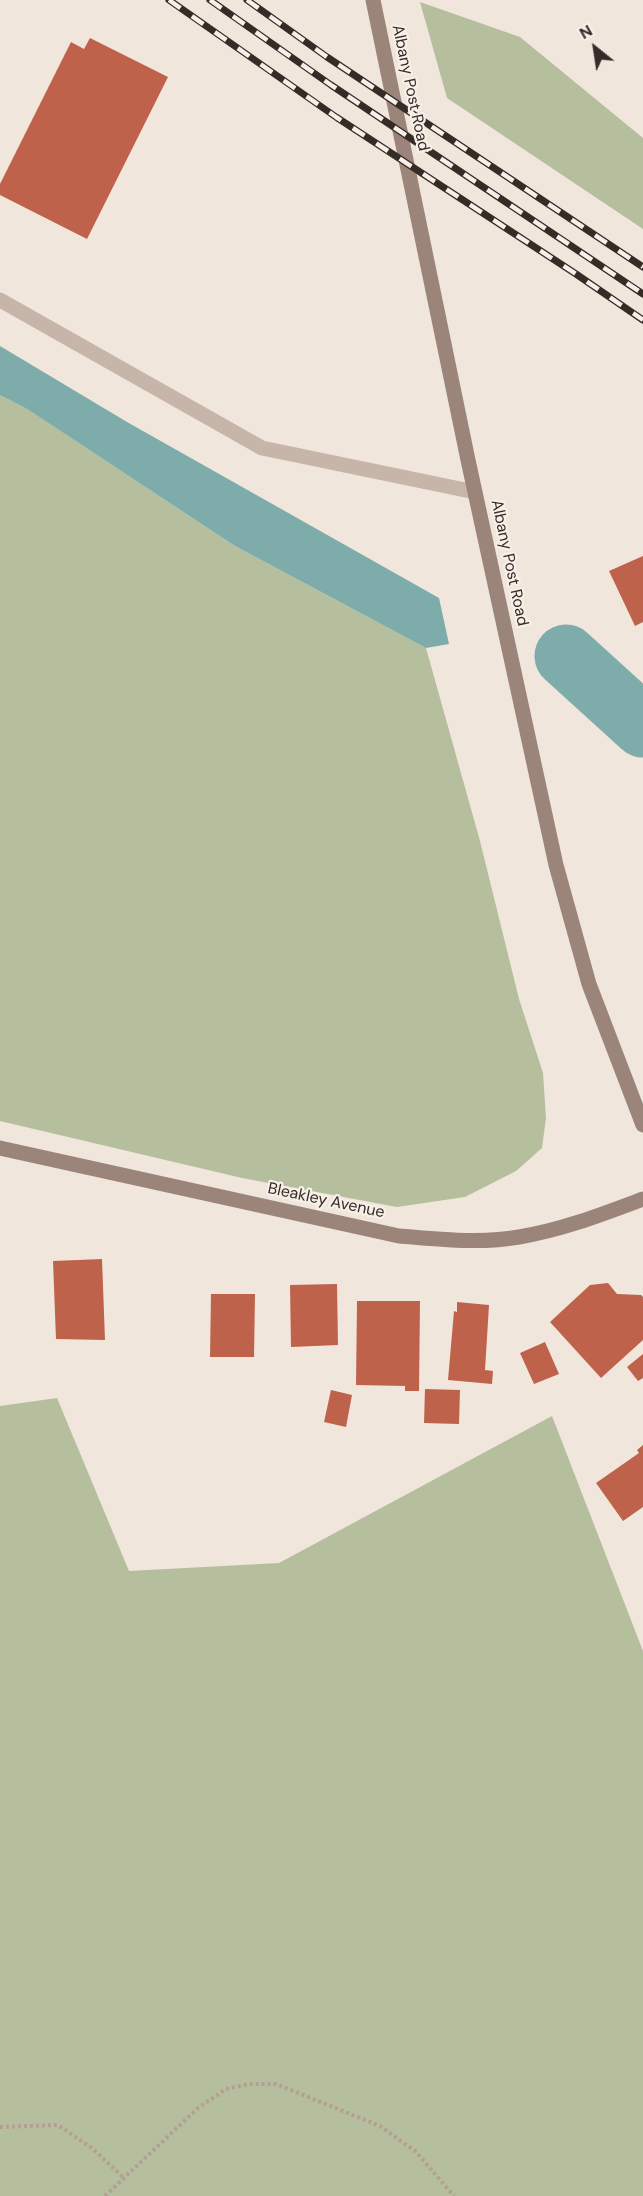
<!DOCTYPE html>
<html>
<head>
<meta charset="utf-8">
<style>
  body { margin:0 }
  #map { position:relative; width:643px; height:2196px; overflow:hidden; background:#f0e6dc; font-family:"DM Sans",sans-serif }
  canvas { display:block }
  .north { position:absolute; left:565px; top:18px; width:60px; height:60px; -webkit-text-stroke:4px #f8f0e8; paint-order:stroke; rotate:330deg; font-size:16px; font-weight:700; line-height:24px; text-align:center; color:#352c28 }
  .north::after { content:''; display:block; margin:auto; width:21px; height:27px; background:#352c28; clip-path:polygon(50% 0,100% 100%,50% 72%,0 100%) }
</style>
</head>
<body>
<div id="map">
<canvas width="643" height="2196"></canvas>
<div class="north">N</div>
</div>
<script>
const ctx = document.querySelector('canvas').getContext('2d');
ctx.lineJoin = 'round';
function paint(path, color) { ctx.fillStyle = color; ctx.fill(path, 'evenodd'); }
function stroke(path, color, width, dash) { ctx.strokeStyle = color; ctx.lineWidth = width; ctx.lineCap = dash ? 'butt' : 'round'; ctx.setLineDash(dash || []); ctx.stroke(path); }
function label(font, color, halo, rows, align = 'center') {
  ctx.font = font + ' "DM Sans",sans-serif'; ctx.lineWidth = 4.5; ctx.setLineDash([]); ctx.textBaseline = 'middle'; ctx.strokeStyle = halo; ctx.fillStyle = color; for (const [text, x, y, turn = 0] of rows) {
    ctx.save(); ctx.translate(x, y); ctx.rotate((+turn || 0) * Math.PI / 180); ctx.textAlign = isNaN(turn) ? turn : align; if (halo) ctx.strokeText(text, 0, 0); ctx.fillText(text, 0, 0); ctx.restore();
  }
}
paint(new Path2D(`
  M420,2L520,37L643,138V229L447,98Z
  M0,395L27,409L235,546L426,648L480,841L519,999L543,1073L546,1118L542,1148L516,1171L465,1197L397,1207L242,1178L0,1121Z
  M57,1398L129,1571L279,1563L552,1416L643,1651V2196H0V1406Z`), '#b5bf9d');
paint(new Path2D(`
  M0,346L127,422L439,598L449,644L426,648L235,546L27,409L0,395Z`), '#7dacab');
stroke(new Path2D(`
  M566,656L643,726`), '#7dacab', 63);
paint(new Path2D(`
  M90,38L168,77L87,239L0,195V184L71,42L84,49Z
  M643,556V622L635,626L609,571Z
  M102,1259L105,1340L56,1339L53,1261Z
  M608,1283L617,1294L641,1295L643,1297V1340L601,1378L550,1322L590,1285Z
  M337,1284L338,1345L291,1347L290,1285Z
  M211,1294H255L254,1357H210Z
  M357,1301H420L419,1391H405V1386L356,1385Z
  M457,1302L489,1305L485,1370L493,1371L492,1384L448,1380L454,1311L457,1312Z
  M545,1342L559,1374L534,1384L520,1353Z
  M643,1354V1378L638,1381L627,1367Z
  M425,1389L460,1390L459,1424L424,1423Z
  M331,1390L352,1395L346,1427L324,1422Z
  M643,1445V1507L623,1521L596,1483L639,1453L637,1450Z`), '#be624c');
stroke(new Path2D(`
  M0,2127L58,2125L93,2149L124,2178
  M105,2196L198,2108L226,2089L249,2084H276L380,2126L415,2151L454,2196`), '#b39f93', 4, [3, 3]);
stroke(new Path2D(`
  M0,300L262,448L475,492`), '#c8b5a9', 15);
stroke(new Path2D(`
  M373,0L468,460L556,865L589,984L643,1125
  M0,1148L399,1236C438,1239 480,1244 519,1237C562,1230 603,1214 643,1199`), '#9b857a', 15);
const rail = new Path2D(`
  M169,0L336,117L576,274L643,320
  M210,0L331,85L643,294
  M247,0L327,57L643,267`);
stroke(rail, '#352c28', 7);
stroke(rail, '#f8f0e8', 4.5, [14]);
label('16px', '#352c28', '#f8f0e8', [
  ["Albany Post Road",410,88,78],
  ["Albany Post Road",509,563,78],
  ["Bleakley Avenue",326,1201,12]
]);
</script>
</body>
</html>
